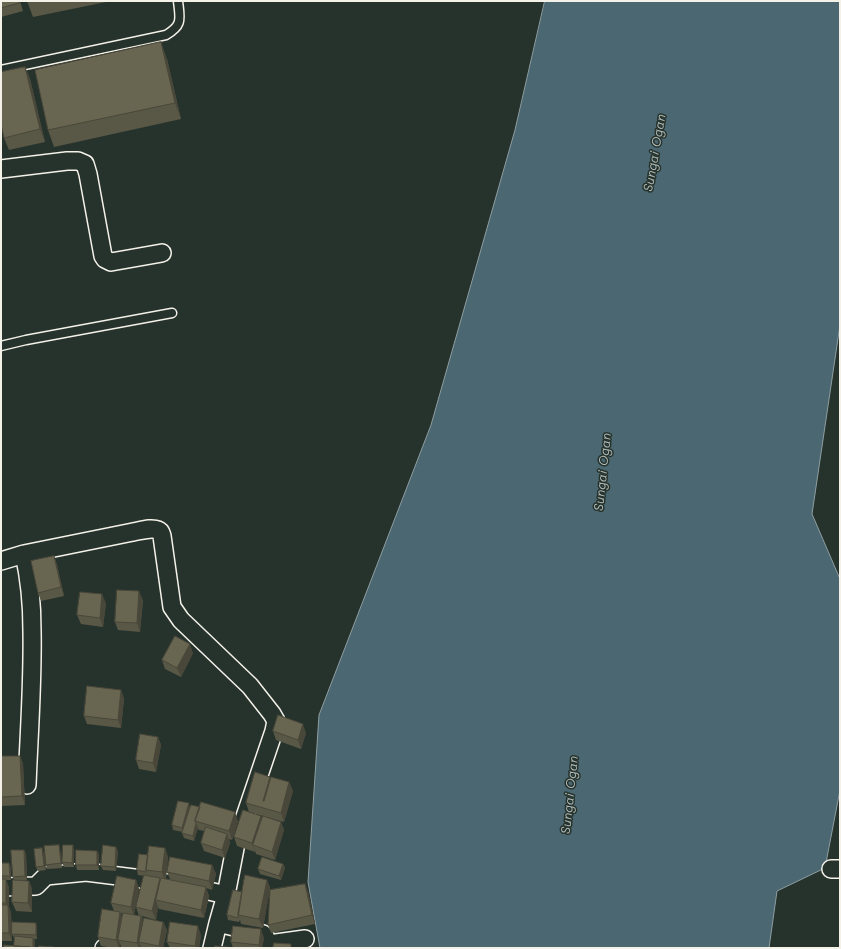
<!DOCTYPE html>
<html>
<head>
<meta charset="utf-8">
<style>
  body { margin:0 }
  #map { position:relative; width:841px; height:949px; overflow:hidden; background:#26332d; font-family:Mali,sans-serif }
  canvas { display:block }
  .frame { position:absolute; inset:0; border:2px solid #f4f1e8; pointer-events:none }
</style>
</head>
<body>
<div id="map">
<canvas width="841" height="949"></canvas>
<div class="frame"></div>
</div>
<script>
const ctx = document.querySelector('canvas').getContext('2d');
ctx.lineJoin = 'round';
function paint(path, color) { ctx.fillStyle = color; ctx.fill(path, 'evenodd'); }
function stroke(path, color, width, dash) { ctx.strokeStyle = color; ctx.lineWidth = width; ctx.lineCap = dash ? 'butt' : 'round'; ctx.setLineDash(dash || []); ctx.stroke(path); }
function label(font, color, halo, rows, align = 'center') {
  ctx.font = font + ' Mali,sans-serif'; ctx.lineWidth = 3; ctx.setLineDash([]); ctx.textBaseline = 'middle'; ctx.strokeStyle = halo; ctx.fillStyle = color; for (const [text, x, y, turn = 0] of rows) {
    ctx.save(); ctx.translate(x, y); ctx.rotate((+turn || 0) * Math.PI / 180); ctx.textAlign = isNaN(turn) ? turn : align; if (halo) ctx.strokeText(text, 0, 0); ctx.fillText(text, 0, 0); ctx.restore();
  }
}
const water = new Path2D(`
  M545,1H840V325L812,514L840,579V790L825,868L777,891L769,948H320L308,882L319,715L431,425L515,130Z`);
paint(water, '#4b6771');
stroke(water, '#8f9ea1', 1);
const lane = new Path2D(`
  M1,70L166,35C183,25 180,19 178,1
  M1,346L26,340L172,313`);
const street = new Path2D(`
  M1,169L67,161H78L85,164L88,174L103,256L105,259L111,262L162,253
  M24,554L133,532C140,531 151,527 158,530C161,531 161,533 162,536L172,607L181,620L250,686L272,714L276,721L274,731L236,843L226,895L218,923L212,948
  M1,561L24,554C30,580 32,605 32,631C33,682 29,733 27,785
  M831,869H840
  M1,887L36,886L46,876L86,872L150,880L196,888L226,895
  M218,923L263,934L265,936L267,942L269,944L305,939
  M104,948H106`);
stroke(lane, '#f4f1e8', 11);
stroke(street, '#f4f1e8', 20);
stroke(lane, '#26332d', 8);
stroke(street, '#26332d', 17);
paint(new Path2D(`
  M1,1H20L23,11L1,17Z
  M27,1H111L33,17Z
  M167,59L181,119L54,147L48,130Z
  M25,67L30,79L45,142L9,150L4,138Z
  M54,556L57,565L64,596L41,601L38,593Z
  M143,600L140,632L118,630L115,622Z
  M106,603L103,627L81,624L77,615Z
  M193,653L181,677L165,669L162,660Z
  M121,690L124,699L121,728L87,724L84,716Z
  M273,731L306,733L301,749L276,740Z
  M158,737L161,745L156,772L139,769L136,760Z
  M1,756H20L23,764L25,805L1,806Z
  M270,779L289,782L293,791L284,822L266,817L281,822L284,830L275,860L256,854L255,851V852L237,846L234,837L261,816L262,819L263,816L249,812L246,803Z
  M190,807L238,821L232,840L229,839L230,843L225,858L204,851L201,843L204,831L199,830L198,828L194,841L184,838L182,833L183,832L173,830L172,825Z
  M59,845L60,849L62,868L47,869L46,865Z
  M165,848L168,857L166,879H170L167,872L212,865L216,874L212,890L206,888L209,896L204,918L159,909L158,907L156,920L142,916L143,921L163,922L167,930L163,948H141V946L140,948H120L121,947L120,943L119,948H114L101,946L98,937L114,911L111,903L136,880L139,889L134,915L139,916L136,907L144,876L138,875L137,870L148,855ZM121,913L123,914L122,918Z
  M24,850L26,854L27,880L23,881H29L32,889V912L16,911L12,902L14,880L13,877Z
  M74,850V867H64L62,862Z
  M97,851L99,855V870H77L76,865Z
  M118,851L116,871L103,870L101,866Z
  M44,853L46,870L38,871L36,867Z
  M1,863L11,867V880H6L9,888V907L11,913L12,941H1Z
  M283,864L285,868L281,880L260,874L258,869Z
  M267,880L270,888L263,928L241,924L240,920L239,922L228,920L227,915L242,892Z
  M305,884L308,892L315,924L271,933L268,925Z
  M37,927V939H34L35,942V948H4L14,946V938L12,934Z
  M201,935L199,948H170L167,942Z
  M264,938L262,948H215H233L231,942Z`), '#595746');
paint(new Path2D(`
  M161,42L167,59L181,119L175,103Z
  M25,67L30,79L45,142L40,129Z
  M54,556L57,565L64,596L61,587Z
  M139,591L143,600L140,632L137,623Z
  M102,594L106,603L103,627L100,618Z
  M190,644L193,653L181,677L177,668Z
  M121,690L124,699L121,728L118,720Z
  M303,724L306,733L301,749L298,740Z
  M158,737L161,745L156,772L153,763Z
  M20,756L23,764L25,805L22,796Z
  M270,777L273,786L266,809L263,801Z
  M289,782L293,791L284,822L281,813Z
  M189,803L190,808L184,832L182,828Z
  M235,812L238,821L232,840L229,831Z
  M261,816L264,825L253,845L255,851V852L252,843Z
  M281,822L284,830L275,860L272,852Z
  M196,823L198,828L194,841L193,836Z
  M227,834L230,843L225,858L222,850Z
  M73,845L74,850V867L72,863Z
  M116,847L118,851L116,871L115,867Z
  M42,848L44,853L46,870L44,866Z
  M165,848L168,857L165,881L162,872Z
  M24,850L26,854L27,880L25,876Z
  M97,851L99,855V870L97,865Z
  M9,863L11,867V880L10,876Z
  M283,864L285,868L281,880L279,876Z
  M212,865L216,874L212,890L209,881Z
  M160,878L163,887L156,900L158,907L156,920L152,911Z
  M6,879L9,888V907L11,913L12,941L9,933L8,909L6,903Z
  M136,880L139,889L134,916L131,907Z
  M267,880L270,888L263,928L259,919Z
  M29,881L32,889V912L28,903Z
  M305,884L308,892L315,924L312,915Z
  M206,887L209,896L204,918L201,910Z
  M120,912L124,921L118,940L120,943L119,948L116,940Z
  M141,916L144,925L139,942L141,946L140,948H139L137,943Z
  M163,922L167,930L163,948H160L159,946Z
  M36,923L37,927V939L36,935Z
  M198,926L201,935L199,948H196L195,946Z
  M261,929L264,938L262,948H260L259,945Z
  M33,938L35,942V948H33Z`), '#494739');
const building = new Path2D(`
  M1,1H19V3L1,8Z
  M161,42L175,103L48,130L35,70Z
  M25,67L40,129L4,138L1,124V72Z
  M54,556L61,587L38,593L31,561Z
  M117,590L139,591L137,623L115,622Z
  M80,592L102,594L100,618L77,615Z
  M175,636L190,644L177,668L162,660Z
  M87,686L121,690L118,720L84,716Z
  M278,715L303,724L298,740L273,731Z
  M140,734L158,737L153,763L136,760Z
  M1,756H20L22,796L1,797Z
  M255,772L270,777L263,801H264L271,777L289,782L281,813L246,803Z
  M178,801L189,803L182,828L172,825Z
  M201,802L235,812L229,831L195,821Z
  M191,805L200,807L195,821L196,823L193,836L182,833Z
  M243,810L261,816L252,843L234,837Z
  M263,816L281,822L272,852L253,845Z
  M206,827L227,834L222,850L201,843Z
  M59,845L61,863L46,865L44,846Z
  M63,845H73L72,863L62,862Z
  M103,845L116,847L115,867L101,866Z
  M149,846L165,848L162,872L146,870Z
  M42,848L44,866L36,867L34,849Z
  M11,850H24L25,876L13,877Z
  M76,850L97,851V865H76Z
  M139,854L148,855L146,870V872L137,870Z
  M170,857L212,865L209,881L167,872Z
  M262,857L283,864L279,876L258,869Z
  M1,863H9L10,876H1Z
  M144,875L160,878L152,911L136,907Z
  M245,875L267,880L259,919L238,915Z
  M117,876L136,880L131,907L111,903Z
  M161,878L206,887L201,910L156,900Z
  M1,879H6V903H1Z
  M13,880L29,881L28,903L12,902Z
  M305,884L312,915L268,925L270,890Z
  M233,890L242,892L238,918L227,915Z
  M1,905H8L9,933H1Z
  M102,909L120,912L116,940L98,937Z
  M123,913L141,916L137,943L118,940Z
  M144,918L163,922L159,946L139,942Z
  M12,922L36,923V935L12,934Z
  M170,922L198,926L195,946L167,942Z
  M233,926L261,929L259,945L231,942Z
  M15,936L33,938V948H31V947L14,946Z
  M274,943L291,944V948H273Z
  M4,945L31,947V948H4Z
  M39,946L54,947V948H39Z
  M215,946L238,948H215Z`);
paint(building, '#686551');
stroke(building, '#494739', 1);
label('italic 13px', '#b0bab8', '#26332d', [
  ["Sungai Ogan",655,153,-80],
  ["Sungai Ogan",603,472,-84],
  ["Sungai Ogan",570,795,-84]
]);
</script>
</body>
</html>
